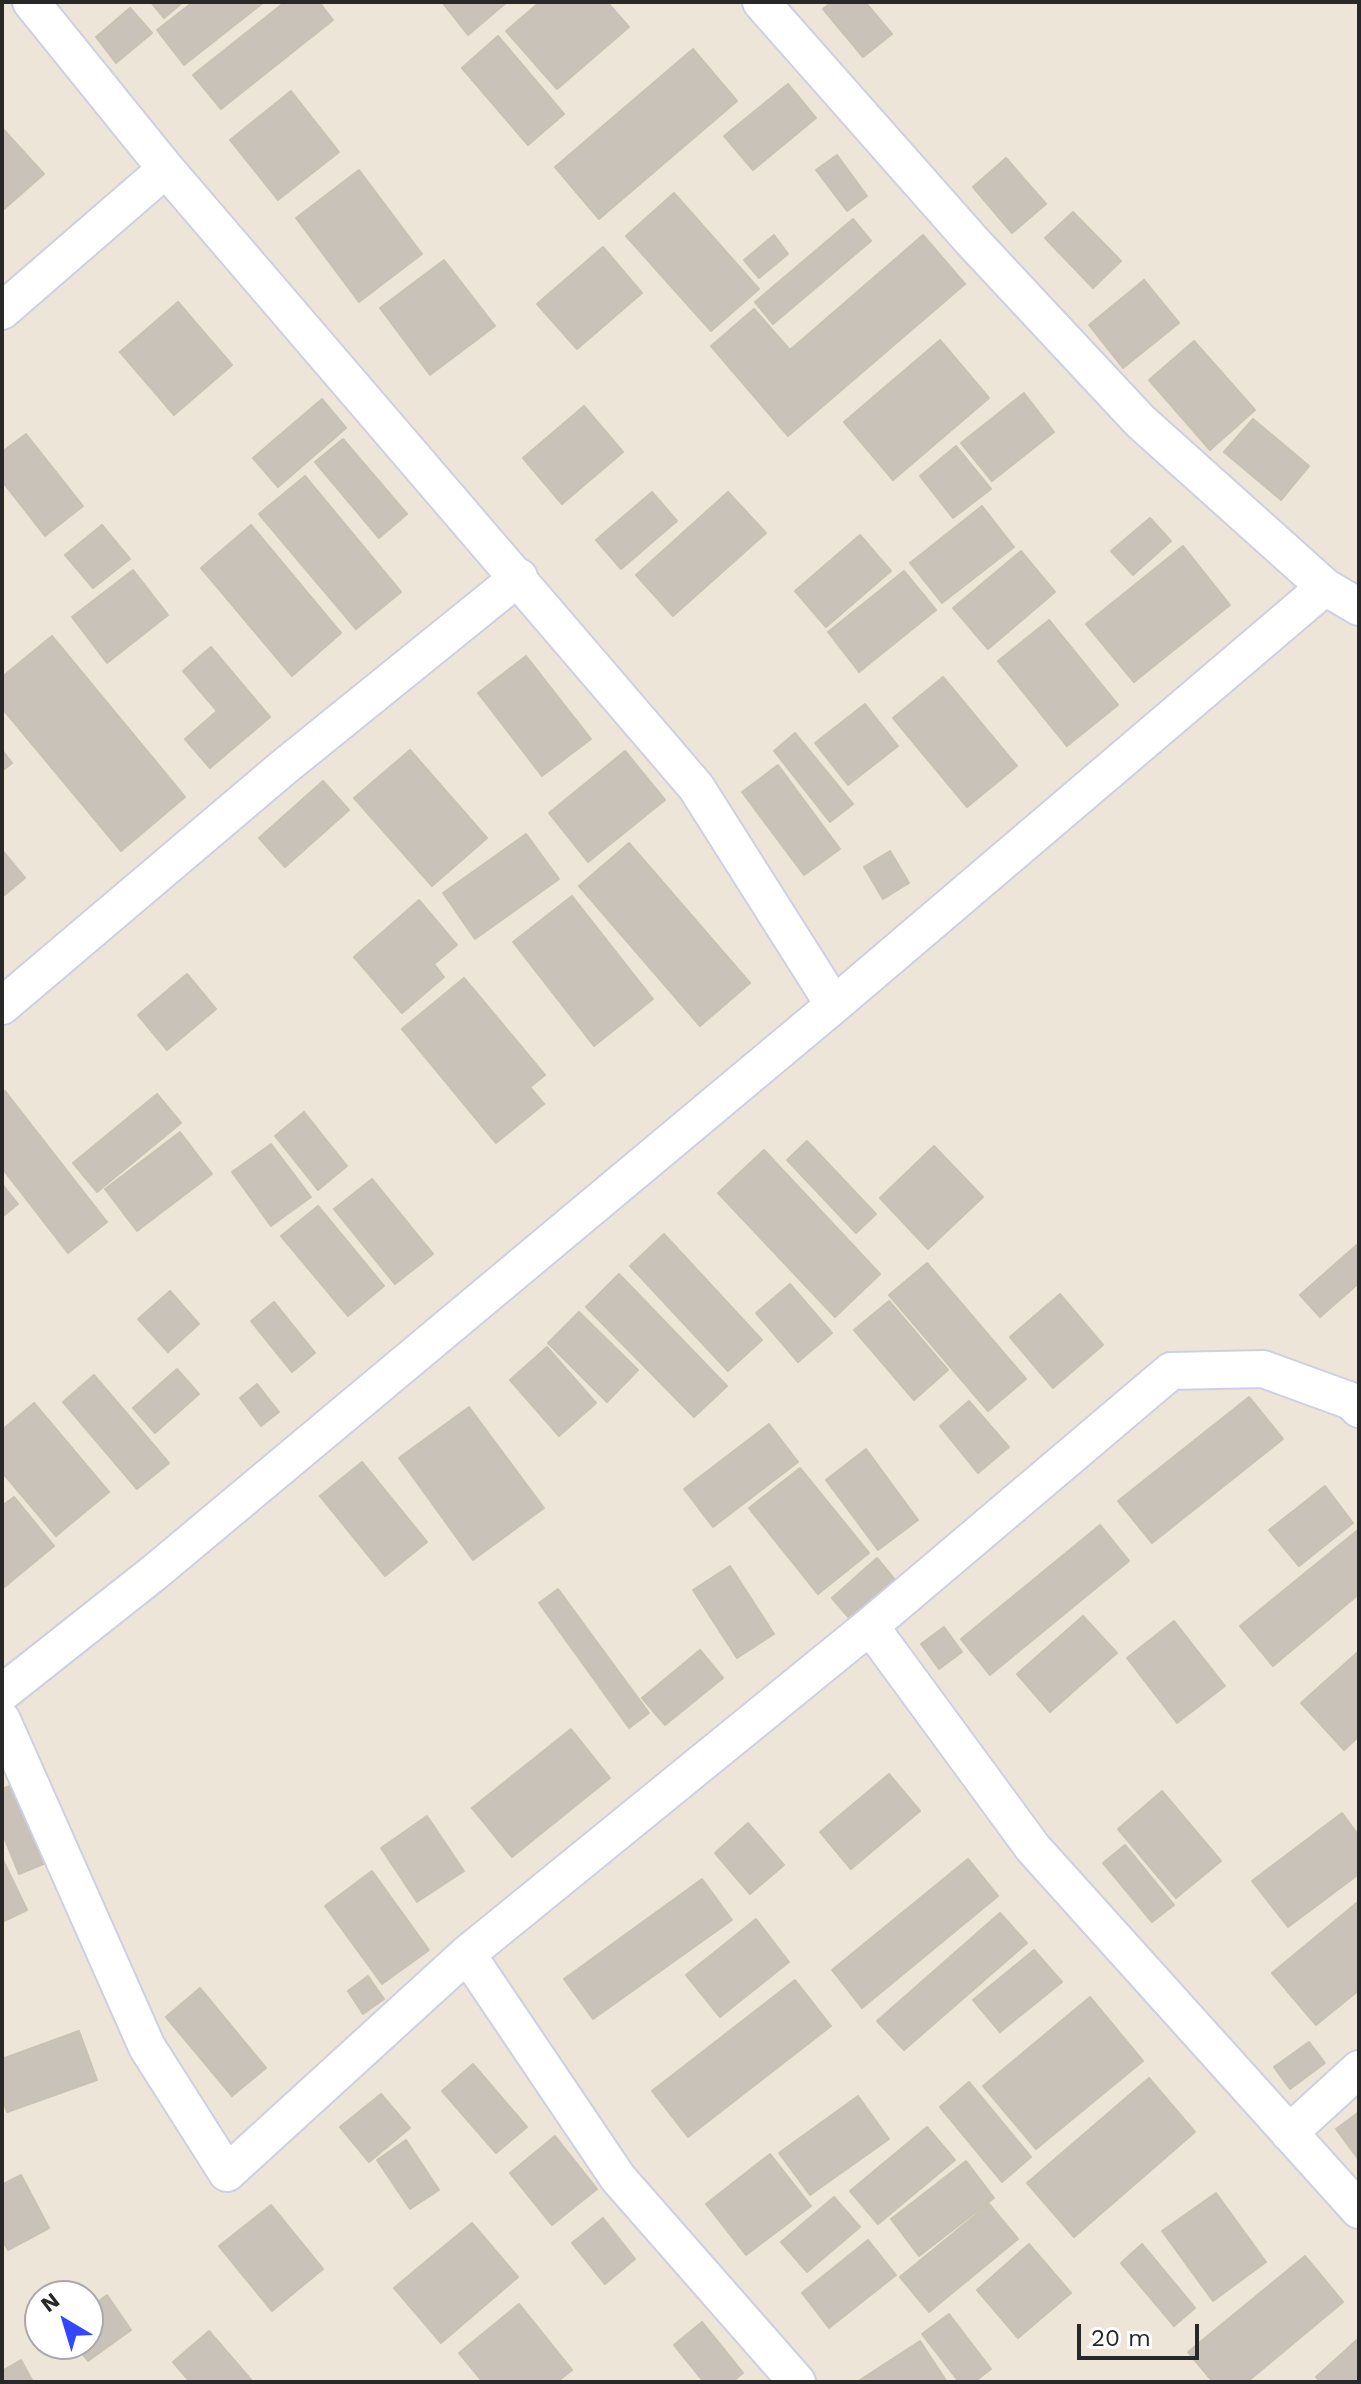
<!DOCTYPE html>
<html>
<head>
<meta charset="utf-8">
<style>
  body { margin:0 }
  #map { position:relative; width:1361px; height:2384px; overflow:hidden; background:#ede5d8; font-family:"Work Sans",sans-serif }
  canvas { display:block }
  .frame { position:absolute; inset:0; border:4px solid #282828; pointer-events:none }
  .north { position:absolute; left:24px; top:2280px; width:80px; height:80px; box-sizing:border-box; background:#fff; border:2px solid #a9a9a9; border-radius:50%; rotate:322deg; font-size:22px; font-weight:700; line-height:32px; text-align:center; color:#282828 }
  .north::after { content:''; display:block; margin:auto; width:28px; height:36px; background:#3247ff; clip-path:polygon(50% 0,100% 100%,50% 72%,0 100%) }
  .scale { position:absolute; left:1077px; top:2324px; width:122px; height:36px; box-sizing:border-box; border:4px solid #282828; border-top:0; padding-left:10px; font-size:24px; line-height:28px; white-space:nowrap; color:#282828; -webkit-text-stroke:6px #fff; paint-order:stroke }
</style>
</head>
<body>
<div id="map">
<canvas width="1361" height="2384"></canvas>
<div class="frame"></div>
<div class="north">N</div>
<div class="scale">20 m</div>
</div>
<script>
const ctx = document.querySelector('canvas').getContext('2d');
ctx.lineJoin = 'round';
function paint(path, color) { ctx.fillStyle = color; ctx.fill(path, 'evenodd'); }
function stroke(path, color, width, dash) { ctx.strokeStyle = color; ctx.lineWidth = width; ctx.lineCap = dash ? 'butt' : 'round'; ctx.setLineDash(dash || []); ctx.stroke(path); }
const building = new Path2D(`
  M151,2H183L164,18Z
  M193,2H264L184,65L157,30Z
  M285,2H319L333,20L221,109L193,75Z
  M442,2H507L468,35Z
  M540,2H607L629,27L557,89L506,31Z
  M832,2H865L892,34L863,57L823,9Z
  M130,8L152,33L116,63L96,37Z
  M498,36L564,114L528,145L462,68Z
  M693,49L737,101L599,219L555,167Z
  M788,84L816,118L753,170L724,136Z
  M291,91L339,152L278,200L230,140Z
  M2,128L44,174L4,209L2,207Z
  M837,155L867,196L847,211L816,170Z
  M1006,158L1046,204L1012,233L973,187Z
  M359,170L422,254L359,302L296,218Z
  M674,193L759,289L711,331L626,236Z
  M1073,212L1121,261L1093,288L1045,238Z
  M853,219L871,241L773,324L755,302Z
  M774,235L788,254L759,278L744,260Z
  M923,235L965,284L788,436L711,346L754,309L790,350Z
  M603,247L642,293L577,349L537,304Z
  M444,260L495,326L430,375L380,308Z
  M1144,280L1179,323L1123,368L1089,325Z
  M178,302L232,365L174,415L120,352Z
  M940,340L989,398L893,480L844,422Z
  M1194,341L1255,410L1210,450L1149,380Z
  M1024,393L1054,432L992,481L961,443Z
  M322,399L346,428L278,487L253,458Z
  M584,406L623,452L562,504L523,458Z
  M1253,419L1309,466L1281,500L1224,452Z
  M26,434L83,506L45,536L2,481V452Z
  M343,439L407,514L379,538L315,462Z
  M956,446L991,489L953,518L920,476Z
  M305,476L401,592L356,629L259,514Z
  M652,492L677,521L621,569L596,540Z
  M728,492L766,533L673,616L636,575Z
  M982,506L1014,547L942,603L910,563Z
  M1150,518L1171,541L1133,575L1111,551Z
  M102,525L130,559L93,588L65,555Z
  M251,525L341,633L292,676L201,568Z
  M860,535L891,571L826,627L795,591Z
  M1183,546L1230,605L1134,682L1086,624Z
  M1021,551L1055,592L988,649L953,608Z
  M133,570L168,615L107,663L72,617Z
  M904,571L936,610L859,672L828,632Z
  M1049,620L1118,705L1067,746L998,661Z
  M52,636L185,797L121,851L2,708V677Z
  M211,647L270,717L210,768L185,739L217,711L183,671Z
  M526,656L591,739L542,776L478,693Z
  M943,677L1017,766L967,807L893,718Z
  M865,704L898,746L848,785L815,743Z
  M795,733L853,804L830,822L774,751Z
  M2,750L12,763L2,771Z
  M410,750L487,838L432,886L354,798Z
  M625,751L665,800L588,862L549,813Z
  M778,765L840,849L804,875L742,792Z
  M323,781L349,810L285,867L259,838Z
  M526,834L559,879L475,939L443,893Z
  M629,843L750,983L700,1026L579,886Z
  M2,850L25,878L2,897Z
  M890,851L909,883L883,899L864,867Z
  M572,896L653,999L594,1046L513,942Z
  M419,900L457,945L434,964L444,977L402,1013L354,957Z
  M187,974L216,1009L167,1050L138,1015Z
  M464,978L545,1075L530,1087L544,1104L496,1143L402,1029Z
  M5,1091L107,1222L68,1253L2,1168V1093Z
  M157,1094L181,1123L97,1192L73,1163Z
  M304,1112L347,1166L318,1190L275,1136Z
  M180,1132L212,1174L137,1231L105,1189Z
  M807,1141L876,1214L856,1233L787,1160Z
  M271,1144L311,1197L271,1226L232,1172Z
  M934,1146L983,1197L928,1249L880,1198Z
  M764,1150L880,1274L835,1317L718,1193Z
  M372,1179L433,1254L395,1284L334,1209Z
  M2,1184L18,1204L2,1217Z
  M318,1206L384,1286L348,1316L281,1236Z
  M664,1234L762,1340L728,1371L630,1266Z
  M1359,1243V1283L1320,1317L1300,1295Z
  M927,1263L1026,1379L988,1411L889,1295Z
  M619,1274L727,1386L694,1417L586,1307Z
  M790,1284L832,1333L798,1362L756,1313Z
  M170,1291L199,1324L168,1352L138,1319Z
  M1060,1294L1103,1345L1053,1388L1010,1337Z
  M889,1301L948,1370L914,1400L854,1330Z
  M274,1302L315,1353L292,1372L251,1321Z
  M579,1312L638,1370L607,1402L548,1343Z
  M547,1347L596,1403L559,1436L510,1380Z
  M177,1369L199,1394L155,1433L133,1408Z
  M94,1375L169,1463L137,1489L63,1402Z
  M257,1384L279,1412L261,1426L240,1398Z
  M1249,1397L1283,1439L1152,1543L1118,1501Z
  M969,1401L1009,1447L978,1473L940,1426Z
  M34,1403L109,1492L56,1536L2,1472V1430Z
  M469,1407L544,1508L473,1560L399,1458Z
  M769,1424L798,1462L713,1527L684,1489Z
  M866,1449L918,1520L878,1550L826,1480Z
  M362,1462L427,1542L385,1576L320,1496Z
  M800,1468L869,1553L818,1594L749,1508Z
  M1325,1486L1353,1523L1299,1566L1269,1530Z
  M14,1497L54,1546L2,1589V1506Z
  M1100,1525L1129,1561L990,1675L961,1639Z
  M1359,1529V1594L1273,1666L1240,1626Z
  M877,1558L895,1580L850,1619L832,1598Z
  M730,1566L774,1634L737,1658L693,1590Z
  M558,1589L649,1713L629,1728L539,1603Z
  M1083,1616L1117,1653L1050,1712L1017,1674Z
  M1174,1621L1225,1686L1177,1723L1127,1658Z
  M944,1627L962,1652L939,1669L921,1644Z
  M700,1650L723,1678L665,1725L642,1698Z
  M1359,1651V1736L1344,1750L1301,1703Z
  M571,1729L610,1778L512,1857L472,1808Z
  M889,1774L920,1811L851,1869L820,1832Z
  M15,1784L48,1862L19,1874L2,1832V1789Z
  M1162,1791L1221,1861L1176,1898L1118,1829Z
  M1342,1813L1359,1836V1874L1288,1927L1252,1881Z
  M427,1816L464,1871L417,1902L381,1848Z
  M748,1823L784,1865L750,1894L715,1853Z
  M1125,1845L1174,1905L1152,1922L1103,1863Z
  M2,1858L27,1910L2,1922Z
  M968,1859L998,1896L862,2008L832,1970Z
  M372,1871L429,1950L382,1984L325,1906Z
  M702,1879L732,1920L593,2019L564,1979Z
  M1359,1901V1990L1316,2025L1272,1973Z
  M1000,1913L1027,1943L904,2050L877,2021Z
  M756,1919L789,1962L720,2017L686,1975Z
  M1034,1950L1062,1982L1000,2032L973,2000Z
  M368,1976L384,1999L363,2014L348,1991Z
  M795,1980L831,2026L688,2137L652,2091Z
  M200,1988L266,2068L232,2096L166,2017Z
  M1090,1997L1143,2061L1036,2149L983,2086Z
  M79,2031L97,2080L7,2112L2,2097V2059Z
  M1309,2042L1325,2063L1290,2089L1274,2067Z
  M473,2064L527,2127L496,2153L442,2091Z
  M1149,2078L1195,2132L1074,2237L1027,2183Z
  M969,2082L1031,2157L1002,2182L940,2107Z
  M381,2094L410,2128L369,2162L340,2127Z
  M858,2096L889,2139L810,2195L779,2153Z
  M1359,2112V2160L1336,2129Z
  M927,2127L955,2160L878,2224L850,2191Z
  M555,2136L597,2189L552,2225L510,2173Z
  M406,2140L439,2190L410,2209L377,2160Z
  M770,2154L811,2206L746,2255L706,2204Z
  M966,2161L994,2198L919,2256L891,2219Z
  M21,2175L49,2228L8,2250L2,2239V2185Z
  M1216,2193L1266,2262L1213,2301L1162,2231Z
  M834,2197L860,2227L807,2272L781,2242Z
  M989,2204L1018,2239L929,2312L900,2277Z
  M271,2205L323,2269L272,2311L219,2246Z
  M603,2218L635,2259L605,2284L572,2243Z
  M472,2223L518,2277L441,2343L394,2288Z
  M868,2240L896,2275L829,2328L802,2293Z
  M1029,2244L1071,2293L1018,2338L977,2290Z
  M1142,2244L1195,2308L1174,2326L1121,2263Z
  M1305,2256L1343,2302L1247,2382H1213L1188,2352Z
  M107,2295L131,2330L88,2361L75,2344H88V2309Z
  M519,2304L572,2370L557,2382H483L459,2353Z
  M949,2314L991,2369L974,2382H959L922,2334Z
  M702,2322L743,2373L732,2382H704L674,2345Z
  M209,2331L253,2382H190L173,2362Z
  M1359,2338V2382H1321L1316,2377Z
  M920,2341L947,2382H857Z
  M21,2360L33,2382H2V2371Z`);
paint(building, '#c8c2b8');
stroke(building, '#c8c2b2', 2);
const street = new Path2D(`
  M31,2L166,169L696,787L834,1005
  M761,2L972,241L1140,421L1325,587L1359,607
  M2,311L166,169
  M2,1006L284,767L519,577
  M870,1626L1033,1848L1359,2210
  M2,1693L155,1572L834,1005L1325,587
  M2,1720L147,2047L227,2173L467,1954L870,1626L1171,1371L1263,1369L1351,1401L1359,1409
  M467,1954L618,2178L797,2382
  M1289,2133L1359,2069`);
stroke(street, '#cdcfe3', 40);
stroke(street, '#fff', 36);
</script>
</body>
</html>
